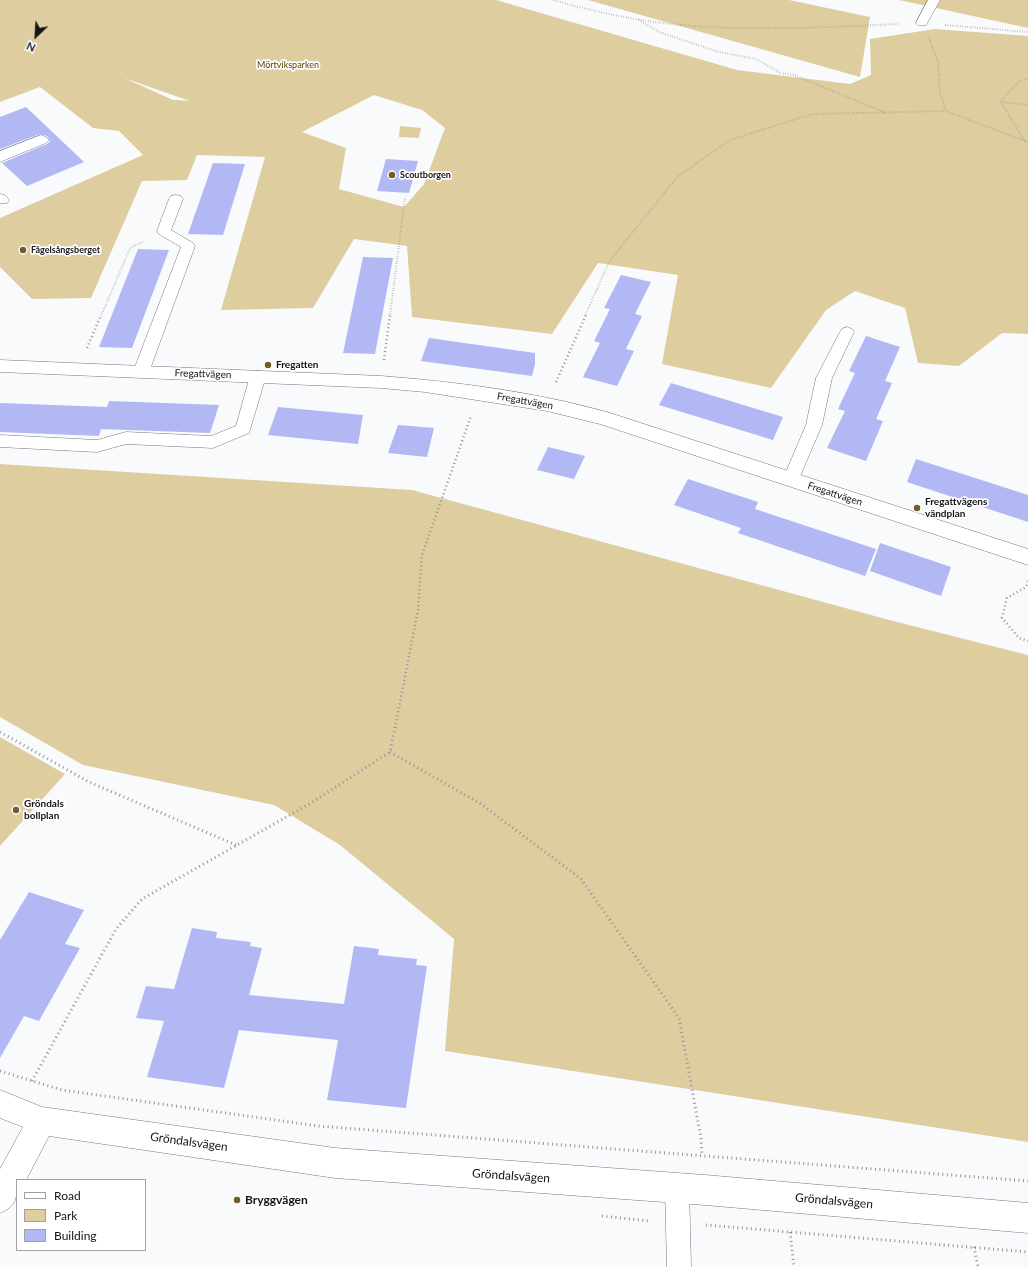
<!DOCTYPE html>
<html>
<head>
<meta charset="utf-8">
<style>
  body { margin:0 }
  #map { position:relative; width:1028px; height:1267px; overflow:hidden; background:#f9fafc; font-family:Lato,sans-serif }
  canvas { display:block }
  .legend { position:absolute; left:16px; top:1179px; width:130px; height:72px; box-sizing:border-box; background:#fff; border:1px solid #a1a1a3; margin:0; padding:5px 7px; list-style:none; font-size:12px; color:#131418 }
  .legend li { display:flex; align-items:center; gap:8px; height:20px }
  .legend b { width:20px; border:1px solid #a1a1a3 }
  .north { position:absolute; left:16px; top:16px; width:40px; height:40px; -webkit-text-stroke:3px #fff; paint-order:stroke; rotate:205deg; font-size:11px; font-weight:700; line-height:16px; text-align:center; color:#131418 }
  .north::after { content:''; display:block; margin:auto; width:14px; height:18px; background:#131418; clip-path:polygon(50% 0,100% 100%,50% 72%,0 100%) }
</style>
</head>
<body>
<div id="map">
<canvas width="1028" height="1267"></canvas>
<ul class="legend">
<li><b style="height:5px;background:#fff"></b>Road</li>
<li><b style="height:11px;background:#decd9f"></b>Park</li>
<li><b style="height:11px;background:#b1b8f3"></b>Building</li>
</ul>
<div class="north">N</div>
</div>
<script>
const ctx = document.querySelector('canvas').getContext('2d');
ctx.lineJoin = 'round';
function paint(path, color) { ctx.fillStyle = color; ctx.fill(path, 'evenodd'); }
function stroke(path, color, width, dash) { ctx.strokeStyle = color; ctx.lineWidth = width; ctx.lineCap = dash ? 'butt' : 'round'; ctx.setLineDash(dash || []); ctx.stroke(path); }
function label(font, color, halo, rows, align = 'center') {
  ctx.font = font + ' Lato,sans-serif'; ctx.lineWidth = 3.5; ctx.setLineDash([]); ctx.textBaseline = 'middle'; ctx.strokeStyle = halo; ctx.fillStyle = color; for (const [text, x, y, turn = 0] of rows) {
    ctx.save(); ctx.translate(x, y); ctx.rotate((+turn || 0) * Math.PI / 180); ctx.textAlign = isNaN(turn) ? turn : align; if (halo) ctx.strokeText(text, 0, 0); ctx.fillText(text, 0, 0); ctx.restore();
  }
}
paint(new Path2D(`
  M0,0H496L737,70L850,84L871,75L870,39L935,29L1028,36V334L1002,333L959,366L918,363L905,308L855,291L826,310L771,388L662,364L678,275L598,263L552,334L412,317L407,246L354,239L313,308L221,310L265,157L197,155L187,180L142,181L91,298L32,299L0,267V218L143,155L119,131L93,128L40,87L0,102ZM124,78L190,101H191L173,100ZM374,95L422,110L445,128L424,184L404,207L339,189L346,148L302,132Z
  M588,0H789L870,17L860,77Z
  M899,0H1028V28Z
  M400,126L421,128L419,138L399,137Z
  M0,464L412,490L893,621L1028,655V1142L445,1051L454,939L340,845L274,805L83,765L0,717Z
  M0,737L65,774L0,846Z`), '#decd9f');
paint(new Path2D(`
  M26,107L84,162L27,186L2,163L47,144L50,141L47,136L40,134L0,149V117Z
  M386,159L418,161L409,193L377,191Z
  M213,163L245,164L223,235L188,234Z
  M138,249L169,250L132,348L99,347Z
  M363,257L393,258L375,354L343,353Z
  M621,275L651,282L635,314L642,316L626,349L634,351L617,386L583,377L600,343L594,341L610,309L604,308Z
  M866,336L900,347L885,381L892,383L876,419L883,421L866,461L827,448L845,411L838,409L855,373L849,371Z
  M429,338L535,353V364L532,376L421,361Z
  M671,383L783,417L773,440L659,405Z
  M109,401L219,405L210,433L101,429L99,436L0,432V403L107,407Z
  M278,407L363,415L358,444L268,435Z
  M398,425L434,428L427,457L388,453Z
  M548,447L585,456L574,479L537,470Z
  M916,459L1028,495V522L907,482Z
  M688,479L758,502L755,509L876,549L865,576L738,533L741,528L674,505Z
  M880,543L951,567L941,596L870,571Z
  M29,892L84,910L65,944L80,948L39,1021L24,1016L0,1058V940Z
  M192,928L217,932L216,938L251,942L250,946L262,948L249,995L344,1004L354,946L379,949L378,955L417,959L416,965L427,966L406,1108L327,1100L338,1040L239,1030L224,1088L147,1077L164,1021L136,1018L146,986L174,989Z`), '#b1b8f3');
const lane = new Path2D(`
  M928,0H940L926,25H918L916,23Z
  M0,194L5,195L9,200L7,203H0Z
  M176,195L181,196L183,199L171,230L193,243L195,246L149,372L146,376L141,377L136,376L133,372L181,247L159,234L157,231L169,199L171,196Z
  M847,327L852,329L854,332L832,378L822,425L797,483L791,485L785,483L783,479L806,425L816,378L840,332L842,329Z
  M258,371L263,372L266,376L249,433L213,448L126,444L97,452L0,447V435L97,440L126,432L211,436L236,426L250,376L253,372Z
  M677,1176L685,1180L689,1188L691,1267H667L665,1188L669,1180Z`);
const street = new Path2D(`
  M41,135L46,137L49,140L46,143L0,162V151Z
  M0,360L381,376C458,382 536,392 610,413L1028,549V565L600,424L547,411L425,392L381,388L0,372Z
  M0,1090L42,1107L335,1148L705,1175L1028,1203V1233L705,1205L335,1178L49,1136L26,1180H17C17,1197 17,1206 0,1213V1169L23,1127L0,1118Z`);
stroke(lane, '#747683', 1);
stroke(street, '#747683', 1);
stroke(new Path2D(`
  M553,0C592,11 632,20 672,24C748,32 824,27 900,24
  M639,20L659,32L719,52L756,59L780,73L794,75L886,113
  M945,25L1028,32
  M929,38L938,62L940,92L946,111L1028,142
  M1001,101L1019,81L1028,79
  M1025,141L1001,102L1028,105
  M101,316L130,248L144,241
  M390,316L405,198
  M585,316L609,262L678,176L730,140L812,114L946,111`), '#939496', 2, [0.5, 2]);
stroke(new Path2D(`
  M87,348L101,315
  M384,360L390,315
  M556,382L586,315
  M1028,581L1026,587L1007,598L1002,618L1019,638L1028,641
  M395,728L418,610L422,555L471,416`), '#939496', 2.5, [1, 3]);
stroke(new Path2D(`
  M0,732L89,782L236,845
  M390,752L481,804L581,879L679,1018L701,1138L702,1156
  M0,1071L62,1090L318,1126L1028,1181
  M32,1081L116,929L142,899L311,803L390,752L395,727
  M602,1216L649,1221
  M706,1225L1028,1252
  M790,1232L794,1267
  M974,1247L978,1267`), '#939496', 3, [1, 3.5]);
paint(lane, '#fff');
paint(street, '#fff');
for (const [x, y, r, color] of [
  [392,175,4,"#6f5e2b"],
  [23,250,4,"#6f5e2b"],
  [268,365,4,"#6f5e2b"],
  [917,508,4,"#6f5e2b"],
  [16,810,4,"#6f5e2b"],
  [237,1200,4,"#6f5e2b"]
]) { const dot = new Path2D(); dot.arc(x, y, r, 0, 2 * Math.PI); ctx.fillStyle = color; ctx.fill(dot); stroke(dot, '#fff', 1.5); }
label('9px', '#574401', '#fff', [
  ["Mörtviksparken",288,65]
]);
label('bold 9px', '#131418', '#fff', [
  ["Scoutborgen",400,175],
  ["Fågelsångsberget",31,250]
], 'left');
label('bold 10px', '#131418', '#fff', [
  ["Fregatten",276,365],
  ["Fregattvägens",925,502],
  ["vändplan",925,514],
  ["Gröndals",24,804],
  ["bollplan",24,816]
], 'left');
label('10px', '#131418', '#fff', [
  ["Fregattvägen",203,374,2],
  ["Fregattvägen",525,401,10],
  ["Fregattvägen",835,494,18]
]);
label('12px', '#131418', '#fff', [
  ["Gröndalsvägen",189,1142,8],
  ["Gröndalsvägen",511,1176,4],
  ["Gröndalsvägen",834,1201,5]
]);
label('bold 12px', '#131418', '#fff', [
  ["Bryggvägen",245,1200]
], 'left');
</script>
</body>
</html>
